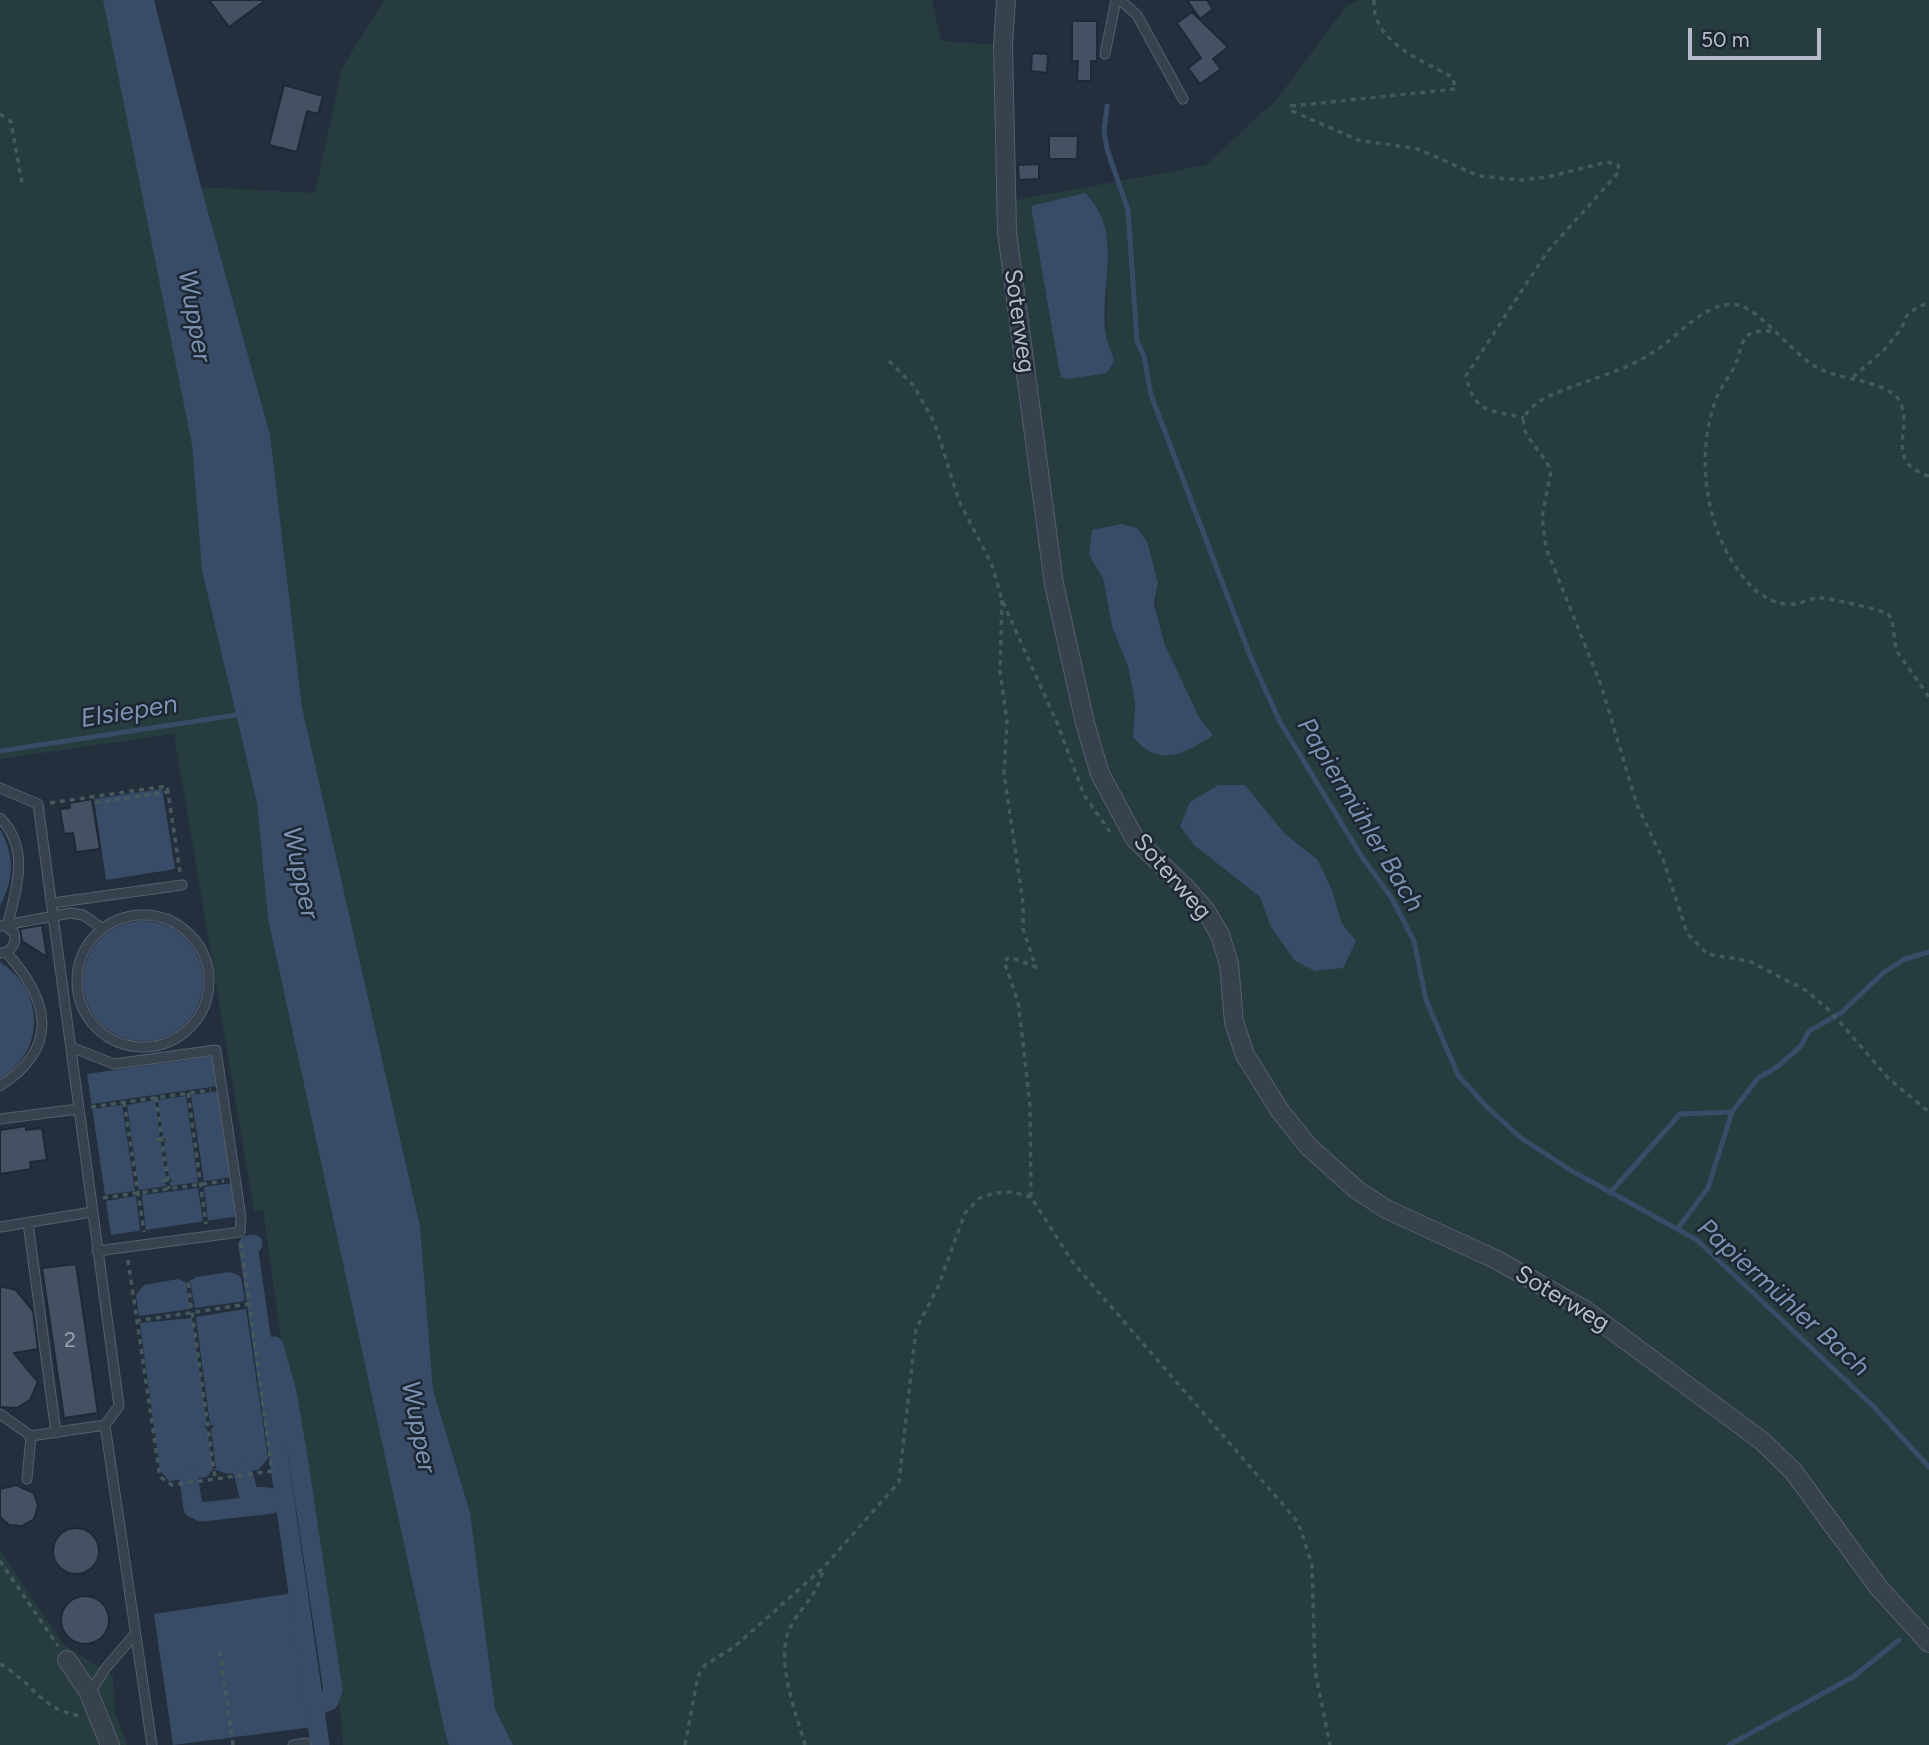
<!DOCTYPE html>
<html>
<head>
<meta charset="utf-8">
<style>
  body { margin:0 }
  #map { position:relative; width:1929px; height:1745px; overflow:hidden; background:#242f3e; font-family:Figtree,sans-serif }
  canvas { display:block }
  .scale { position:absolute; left:1688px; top:28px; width:133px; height:32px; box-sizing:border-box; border:4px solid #b4bcc9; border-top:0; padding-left:9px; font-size:21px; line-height:24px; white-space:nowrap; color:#b4bcc9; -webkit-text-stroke:5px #1d2633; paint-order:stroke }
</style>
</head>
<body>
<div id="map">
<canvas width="1929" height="1745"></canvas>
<div class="scale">50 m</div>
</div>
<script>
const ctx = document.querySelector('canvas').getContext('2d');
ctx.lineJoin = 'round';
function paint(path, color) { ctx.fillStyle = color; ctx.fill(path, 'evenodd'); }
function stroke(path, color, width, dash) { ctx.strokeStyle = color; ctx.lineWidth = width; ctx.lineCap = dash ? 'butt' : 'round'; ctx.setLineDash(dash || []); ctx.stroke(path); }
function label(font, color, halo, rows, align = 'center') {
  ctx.font = font + ' Figtree,sans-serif'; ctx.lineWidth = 5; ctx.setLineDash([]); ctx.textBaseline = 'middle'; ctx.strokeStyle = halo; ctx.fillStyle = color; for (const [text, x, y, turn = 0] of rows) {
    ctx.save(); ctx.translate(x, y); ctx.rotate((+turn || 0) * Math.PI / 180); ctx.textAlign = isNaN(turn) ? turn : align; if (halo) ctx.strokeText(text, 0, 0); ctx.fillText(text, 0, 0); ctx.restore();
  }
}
paint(new Path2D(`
  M0,0H103L192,445L202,571L257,803L268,919L449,1745H343L339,1700L293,1382L285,1368L263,1210L254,1211L174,734L0,759Z
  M384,0H932L941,41L1003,45L1005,202L1206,165L1278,98L1347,5L1359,0H1929V1745H513L495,1709L470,1512L433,1390L420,1226L302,707L270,434L201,187L315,193L342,68ZM1108,238L1106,335L1114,361L1087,377ZM1103,578L1158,583C1148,634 1183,695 1213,735L1199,744L1133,737L1135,703L1128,666L1112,627ZM1245,785L1285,834L1318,860L1332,890L1342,924L1356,941L1271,927L1260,897L1233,874Z
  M0,1551L64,1645L113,1676L115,1712L127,1745H0Z`), '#263c3f');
paint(new Path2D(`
  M103,0H154L201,187L270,434L302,707L420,1226L433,1390L470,1512L495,1709L513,1745H449L445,1732L268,919L257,803L202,571L192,445Z
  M1085,193C1125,234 1099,285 1106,334C1107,343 1112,352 1114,361L1107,373L1069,379L1061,377L1059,369L1031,206Z
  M1121,524L1137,528L1147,541L1158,583L1154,603L1164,643L1199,717L1213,735C1183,755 1159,768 1133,737L1135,703L1128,666L1112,627L1103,578L1089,555L1092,530Z
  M1218,785H1245L1285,834L1318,860L1332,890L1342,924L1356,941L1343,968L1315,971L1295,961L1271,927L1260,897L1194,845L1180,826L1190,802Z
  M162,789L175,869L106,880L94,799Z
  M0,829C15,856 14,879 0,906Z
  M83 981a60 60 0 1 1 120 0a60 60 0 1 1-120 0Z
  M0,962C45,991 46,1051 0,1079Z
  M213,1056L239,1216L111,1235L87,1074Z
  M230,1272L240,1276L242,1282L268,1458L258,1470L228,1474L213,1469L207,1477L169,1481L160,1470L136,1295L144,1285L178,1279L187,1283L196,1277Z
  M294,1593L313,1727L173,1745L154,1614Z`), '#394c67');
paint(new Path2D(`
  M218,1086L219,1091L191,1095L204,1181L232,1177L233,1183L204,1187L208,1221L203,1222L198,1188L142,1195L146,1230L140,1231L136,1196L105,1201L104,1195L135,1191L122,1105L92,1109L91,1104ZM186,1096L198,1182L170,1186V1182L174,1181L169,1178L164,1141L168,1140L163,1138L158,1100ZM155,1100L160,1138L156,1139V1142H161L166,1179L162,1180L167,1186L139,1190L127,1105Z
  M190,1282L195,1308L245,1301L246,1309L196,1317L210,1425H214L211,1429L216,1468L213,1469L207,1429L204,1426L207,1425L192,1318L140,1323L139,1316L190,1309L186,1284Z`), '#242f3e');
stroke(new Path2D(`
  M1107,106L1104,131L1107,149L1128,210L1137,341L1144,356L1151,395L1251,658L1280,722L1362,857L1391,897L1414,941L1426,1000L1458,1075L1487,1107L1521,1138L1572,1171L1697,1240L1874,1407L1929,1467
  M0,751L243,714
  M1610,1193L1680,1114L1732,1112L1758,1078L1777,1067L1801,1046L1809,1031L1841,1013L1883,973L1905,959L1929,952
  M1678,1228L1708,1188L1732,1112
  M1729,1745L1853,1677L1899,1640`), '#394c67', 5);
stroke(new Path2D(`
  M253,1244L248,1245L320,1745
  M274,1346L287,1392L298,1457L333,1690L329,1701L314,1707
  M243,1472L249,1496L269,1497
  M189,1480L193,1508L202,1512L271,1504`), '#394c67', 19);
const building = new Path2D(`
  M209,0H266L229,27Z
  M1187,0H1207L1213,9L1200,19Z
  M1192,12L1228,47L1213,59L1221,69L1200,84L1188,68L1201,58L1177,23Z
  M1072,21H1097V61H1091V81H1077L1078,61H1072Z
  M1032,53L1048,54L1047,73L1031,71Z
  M284,85L323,96L318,114L307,111L297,152L269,145Z
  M1049,136H1078L1077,159H1049Z
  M1039,164V179L1019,180L1018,165Z
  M92,799L100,849L76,852L73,833L64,834L60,809L70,808L69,803Z
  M42,925L47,957L22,941L20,929Z
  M26,1126V1130L42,1128L47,1160L30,1162L31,1169L0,1174V1130Z
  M76,1264L98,1413L64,1418L42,1268Z
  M0,1286L16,1290L33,1311L38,1349L14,1353L38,1382L30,1400L17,1408L0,1407Z
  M16,1485L34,1493L38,1506L34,1519L22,1526L9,1525L0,1517V1489Z
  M53 1551a23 23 0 1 1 46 0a23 23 0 1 1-46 0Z
  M61 1620a24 24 0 1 1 48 0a24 24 0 1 1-48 0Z`);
paint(building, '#455162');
stroke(building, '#1f2835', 2);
const service = new Path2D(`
  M1120,0L1137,15L1183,99
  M1105,54L1116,0
  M0,788L38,804L119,1406L105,1425L152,1745
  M0,818C31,849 16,889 7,927
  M53,903L182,885
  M77 981a66 66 0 1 1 132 0a66 66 0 1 1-132 0Z
  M0,926L70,913L83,915L102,928
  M2,953C12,951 17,943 14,933L7,927
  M71,1047L114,1064L216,1050L241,1217L240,1232L97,1251
  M0,1086C61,1046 49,1000 6,952
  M0,1119L78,1109
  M28,1223L56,1433
  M0,1227L92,1212
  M0,1414L31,1436
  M27,1479L31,1436L105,1425
  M89,1694L105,1669L135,1634
  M293,1745L306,1743`);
const minor = new Path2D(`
  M1006,0L1003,45L1007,232L1054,584L1085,723L1100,774L1135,839L1188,890L1206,911L1220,935L1229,964L1234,1022L1245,1055L1280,1111L1309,1147L1357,1190L1386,1209L1497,1260L1585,1310L1762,1441L1793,1471L1879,1588L1929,1643
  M67,1660L88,1691L110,1745`);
stroke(service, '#565f6c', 11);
stroke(minor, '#565f6c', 20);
stroke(new Path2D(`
  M1374,0C1371,42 1422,60 1452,77L1456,89L1291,106L1292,111L1358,140L1418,149L1479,176L1521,180L1548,177L1607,162L1618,165L1619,172L1547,252L1466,376C1475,416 1491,409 1524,418
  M0,114L11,122L22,183
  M1771,331C1737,331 1746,340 1735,365C1729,378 1719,389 1715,402C1694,461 1707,541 1752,587C1764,599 1784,608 1800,603C1807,601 1813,597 1821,598C1830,598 1881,610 1888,614L1892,620L1896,650L1929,697
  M889,361L914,386L935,424L959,501L992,565L1002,600L1058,725L1084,795L1110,832
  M1853,377L1884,350L1901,329L1908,313L1929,302
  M1929,476C1879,460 1919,425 1896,396C1873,378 1841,381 1816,367C1791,352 1763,313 1741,306C1711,296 1680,334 1658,349C1625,373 1582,380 1545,398C1499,424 1539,442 1551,471L1542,517L1546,548L1601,685L1637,805L1664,862L1687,933L1707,954L1749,961L1807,991L1832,1013L1888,1078L1929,1112
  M1002,600L1000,671L1007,722L1004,774L1023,903V929L1036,967L1010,957L1004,961L1018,1002L1022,1034L1030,1106L1031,1197L1074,1264L1298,1522L1312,1565L1315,1671L1330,1745
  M50,803L167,786L168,792
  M95,803L168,792L180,872
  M188,1093L206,1224
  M156,1097L169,1189
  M124,1102L144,1232
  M91,1107L211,1090
  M156,1140L168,1139
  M162,1181L173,1180
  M103,1198L224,1181
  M128,1260L160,1477L172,1485L272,1471L241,1243
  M188,1283L215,1478
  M136,1321L248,1304
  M0,1561L58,1646
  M220,1651L233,1745
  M0,1664C33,1682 40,1710 81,1716
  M685,1745L698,1676L705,1665L734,1647L823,1568L899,1482L916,1329L938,1287L965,1213L980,1198L994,1193L1012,1192L1031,1197
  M805,1745C796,1712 773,1656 792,1624C803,1604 820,1592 823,1568`), '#44595c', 3.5, [5, 5]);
stroke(service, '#38414e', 9);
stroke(minor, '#38414e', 18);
label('21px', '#98a1af', null, [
  ["2",70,1341]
]);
label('24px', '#b4bcc9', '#1d2633', [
  ["Soterweg",1019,321,82],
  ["Soterweg",1172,877,49],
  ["Soterweg",1562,1299,31]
]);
label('italic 26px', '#7c92b1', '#1d2633', [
  ["Wupper",194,316,80],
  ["Elsiepen",129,712,-9],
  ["Papiermühler Bach",1360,815,59],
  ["Wupper",300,873,78],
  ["Papiermühler Bach",1783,1298,42],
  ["Wupper",418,1427,79]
]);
</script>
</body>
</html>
